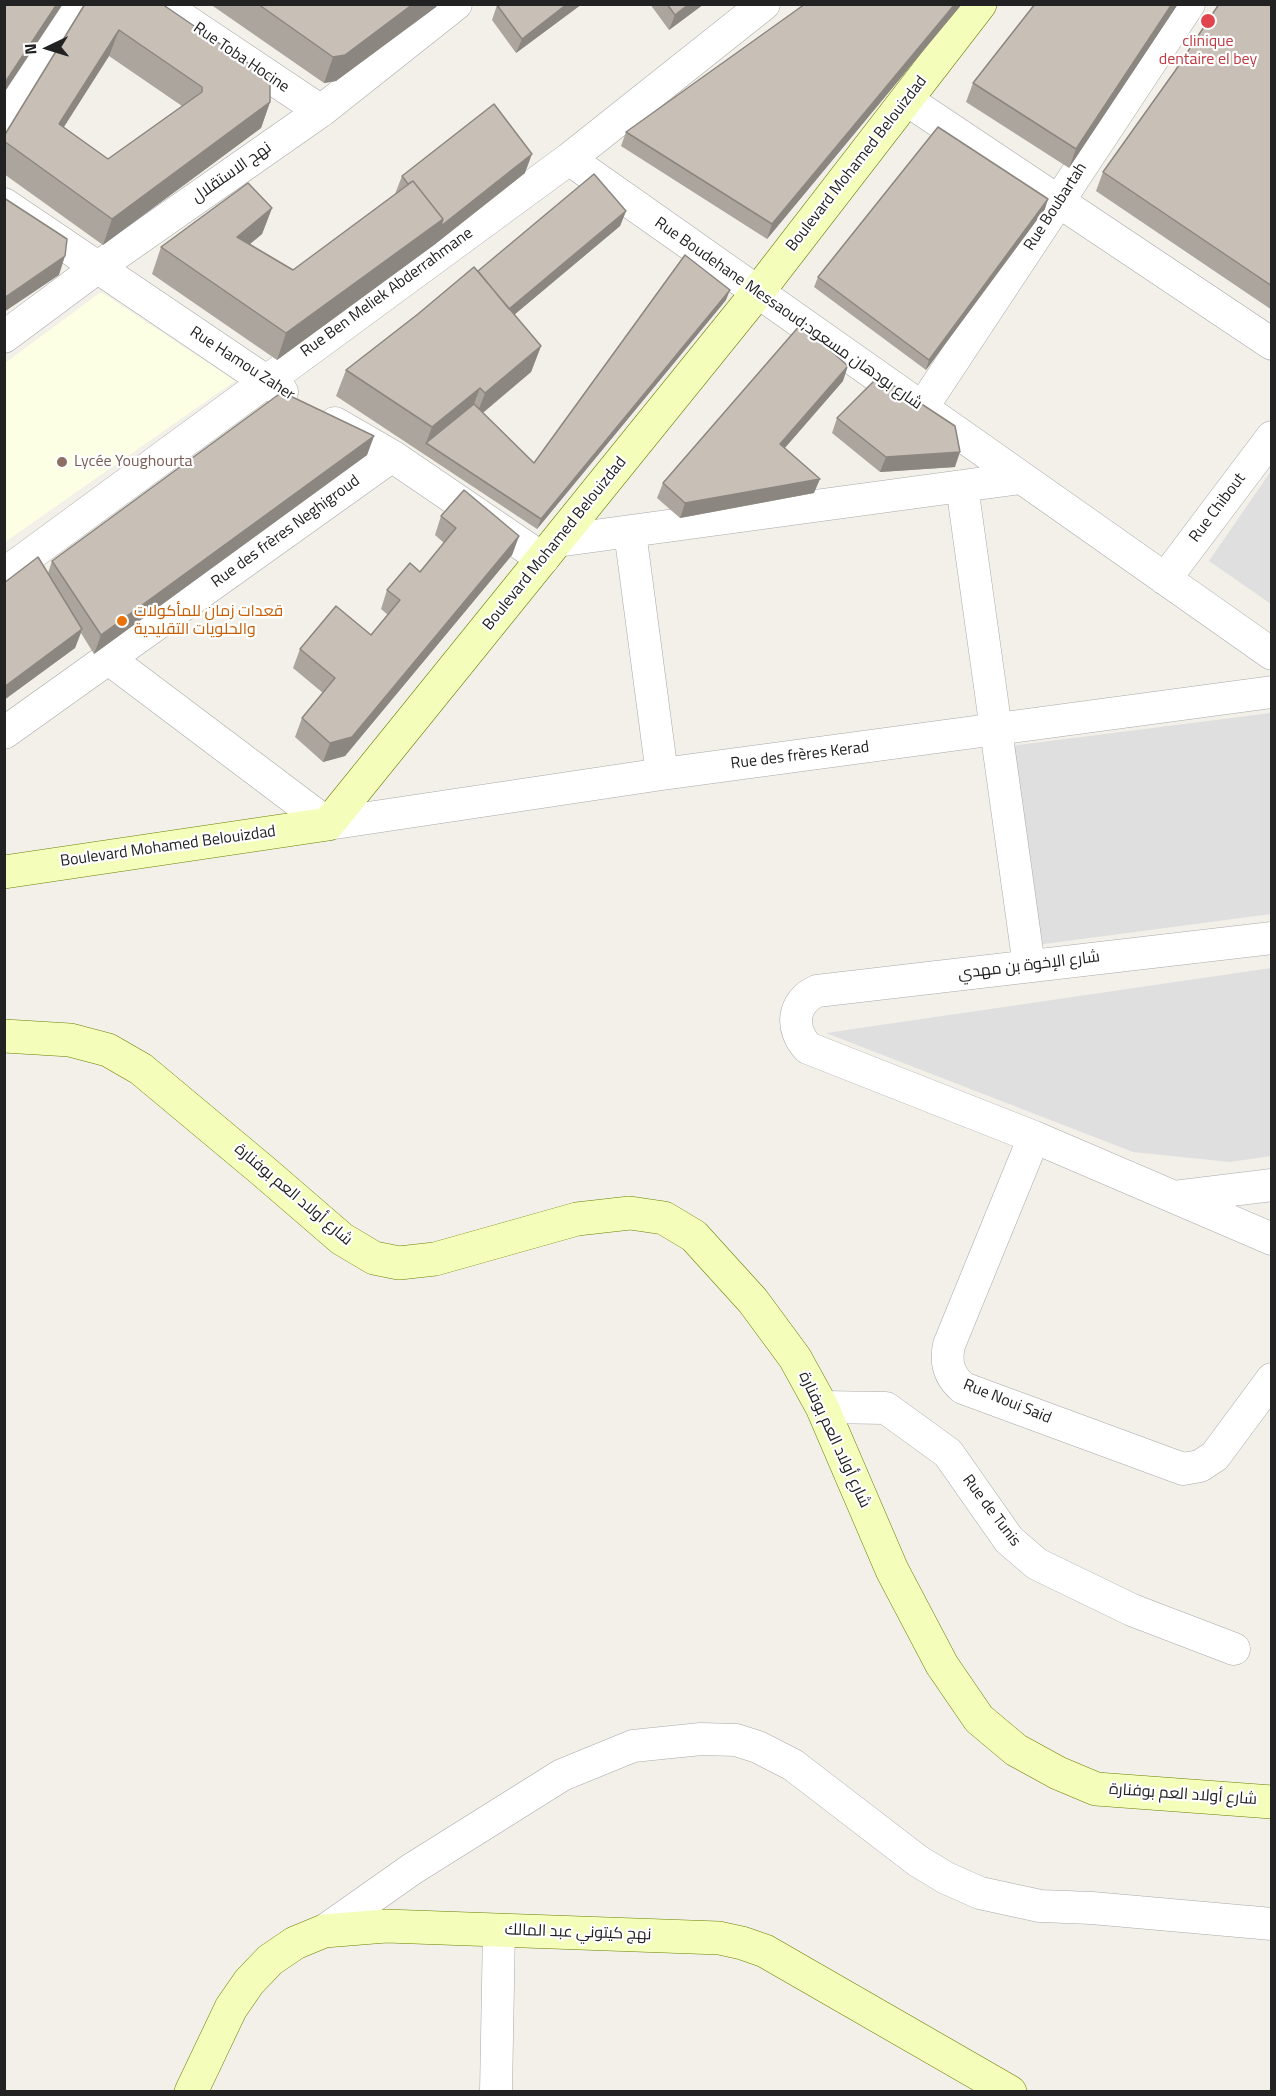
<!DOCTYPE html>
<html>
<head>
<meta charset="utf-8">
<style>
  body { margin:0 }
  #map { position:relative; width:1276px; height:2096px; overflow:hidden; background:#f2f0e8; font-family:"Titillium Web",sans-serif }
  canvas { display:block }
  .frame { position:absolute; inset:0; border:6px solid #222; pointer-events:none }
  .north { position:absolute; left:18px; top:18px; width:60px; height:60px; -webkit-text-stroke:4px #fff; paint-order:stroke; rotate:266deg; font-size:16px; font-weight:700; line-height:24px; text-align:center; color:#222 }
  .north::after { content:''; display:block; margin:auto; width:21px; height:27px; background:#222; clip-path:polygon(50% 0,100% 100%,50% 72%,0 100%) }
</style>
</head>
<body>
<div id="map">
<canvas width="1276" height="2096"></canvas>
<div class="frame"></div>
<div class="north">N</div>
</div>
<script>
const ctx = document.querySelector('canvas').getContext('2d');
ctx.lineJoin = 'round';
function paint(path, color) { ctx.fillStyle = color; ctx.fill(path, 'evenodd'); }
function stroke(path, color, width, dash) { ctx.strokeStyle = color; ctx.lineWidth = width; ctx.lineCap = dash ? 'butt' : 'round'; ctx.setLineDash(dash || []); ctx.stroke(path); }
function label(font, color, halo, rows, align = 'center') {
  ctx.font = font + ' "Titillium Web",Cairo,sans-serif'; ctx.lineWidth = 4.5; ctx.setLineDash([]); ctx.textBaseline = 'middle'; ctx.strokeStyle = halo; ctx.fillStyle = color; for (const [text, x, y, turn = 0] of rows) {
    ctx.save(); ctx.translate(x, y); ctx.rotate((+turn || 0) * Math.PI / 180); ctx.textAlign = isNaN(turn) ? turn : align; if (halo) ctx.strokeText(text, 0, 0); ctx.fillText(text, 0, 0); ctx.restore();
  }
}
paint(new Path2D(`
  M1271,471V604L1209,561Z
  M1271,713V914L1036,945L1010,746Z
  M1271,968V1156L1230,1162L1133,1152L826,1033Z`), '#e0dfdf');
paint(new Path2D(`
  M101,292L235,381L5,542V363Z`), '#fdffe5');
const street = new Path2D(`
  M161,4L321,111
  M907,100L1272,344
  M4,120L81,4
  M569,159L1272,654
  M4,204L282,392
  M4,337L98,267L321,111L456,4
  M922,408L1189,4
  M335,423L392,456L543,559
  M962,486L1029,966
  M630,532L662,774
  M557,541L1021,478
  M4,574L569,159L764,4
  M1165,579L1272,437
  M109,659L328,824L662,774L1272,692
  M4,733L392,456
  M1272,938L817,991C792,1002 790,1029 808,1048L1034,1137L1272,1239
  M1034,1137L949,1345C945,1363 949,1376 963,1388L1183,1469L1200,1466L1215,1456L1272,1379
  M1174,1197L1272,1185
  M822,1407L886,1408L948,1453L1009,1540L1037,1564L1132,1610L1234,1649
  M324,1931L412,1869L562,1775L633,1746L701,1739L736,1740L758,1747L793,1765L918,1861L946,1878L980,1893L1040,1906L1092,1908L1272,1924
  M496,2092L499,1930`);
const secondary = new Path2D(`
  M4,872L328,824L757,293L980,4
  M4,1036L70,1040L108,1050L141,1069L262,1170L342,1239L374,1258L399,1263L435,1259L577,1219L630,1213L664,1218L694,1236L753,1301L795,1358L822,1407L892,1570L942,1665L979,1719L1016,1750L1058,1773L1096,1789L1272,1802
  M191,2092L231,2008L249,1982L270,1960L295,1943L324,1931L386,1926L719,1938L742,1943L765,1951L1010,2092`);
stroke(street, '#a9a9a9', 33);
stroke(secondary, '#698200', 34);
stroke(street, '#fff', 32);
stroke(secondary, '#f5fdbb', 33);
paint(new Path2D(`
  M85,4L270,102L261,128L103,245L4,174V136ZM109,56L182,106L108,159L64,127Z
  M210,4H438L436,7L336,81L324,83Z
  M582,4L516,53L492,20L497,5Z
  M650,4H704L669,30Z
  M962,4L767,239L621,146L626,132Z
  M1178,4L1069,168L966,102L973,83Z
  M1272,4V310L1096,191L1103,172L1175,71Z
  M525,173L434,245L277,360L152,274L161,247L272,208L262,234L250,244L293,270L395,194L402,176Z
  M1045,209L926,370L814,287L818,277Z
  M626,211L620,226L514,315L541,346L531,372L483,413L534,463L726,300L537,529L336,396L346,370L418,314L478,271Z
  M843,381L785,448L814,493L680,518L657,498L663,483Z
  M837,418L955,467L880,472L832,433Z
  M374,436L367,455L94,654L81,633L75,648L4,700V583L48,573L52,561Z
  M441,516L519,536L512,555L345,756L323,762L295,737L302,718L323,693L293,668L300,649L371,635L388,615L381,609L387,590L420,572L444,543L435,535Z`), '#aca59d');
paint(new Path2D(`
  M57,4H63L4,93V84Z
  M413,4H438L436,7L336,81L324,83L333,57Z
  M567,4H582L516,53L522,39Z
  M689,4H704L669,30L675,15Z
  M955,4H962L767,239L772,224Z
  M1172,4H1178L1069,168L1076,149Z
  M119,30L109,56L49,150L59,124Z
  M270,102L261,128L103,245L112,219Z
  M532,154L525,173L434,245L277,360L286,333Z
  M1048,199L1045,209L926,370L929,360Z
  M272,208L262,234L227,263L237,237Z
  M626,211L620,226L496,330L501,315Z
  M65,256L59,275L4,312V298Z
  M730,290L726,300L537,529L541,519Z
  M541,346L531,372L475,419L485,393Z
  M848,366L843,381L775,459L780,444Z
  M480,388L470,414L426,443L432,427Z
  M374,436L367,455L94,654L101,635Z
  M960,452L955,467L880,472L886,457Z
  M820,479L814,493L680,518L685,503Z
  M519,536L512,555L345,756L323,762L330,743Z
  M82,629L75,648L4,700V687Z`), '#8c8680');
const building = new Path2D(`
  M4,4H57L4,84Z
  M85,4H162L270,78V102L112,219L4,141V136ZM119,30L202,87V92L108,159L59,124Z
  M258,4H413L345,55L333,57Z
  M498,4H567L522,39L497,5Z
  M667,4H689L675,15Z
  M805,4H955L772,224L626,132Z
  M1035,4H1172L1076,149L973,83Z
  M1219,4H1272V286L1103,172L1175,71Z
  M494,104L532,154L441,226L443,219L413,181L408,184L402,176Z
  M938,127L1048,199L929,360L818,277Z
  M594,174L626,211L509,309L478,271Z
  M413,181L443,219L286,333L161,247L248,183L272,208L237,237L293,270Z
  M4,198L67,239L65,256L4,298Z
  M685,255L730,290L541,519L426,443L474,404L534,463Z
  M474,267L541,346L485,393L480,388L432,427L346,370L418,314Z
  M801,324L848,366L780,444L820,479L685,503L663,483Z
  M879,376L955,426L960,452L886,457L837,418Z
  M282,392L374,436L101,635L52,561Z
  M464,490L519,536L352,737L330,743L302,718L335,678L300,649L336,606L371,635L400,600L387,590L410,563L420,572L456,528L441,516Z
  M38,557L82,629L4,687V583Z`);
paint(building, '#c8c0b7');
stroke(building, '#8c8680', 1.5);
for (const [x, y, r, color] of [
  [1208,21,8,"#e0444e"],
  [62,462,6,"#8d6e63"],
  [122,621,6,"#e8710a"]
]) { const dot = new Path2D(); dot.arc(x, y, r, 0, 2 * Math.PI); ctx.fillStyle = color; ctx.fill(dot); stroke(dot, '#fff', 2); }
label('16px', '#be3a42', '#fff', [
  ["clinique",1208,42],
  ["dentaire el bey",1208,60]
]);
label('16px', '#222', '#fff', [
  ["Rue Toba Hocine",241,58,34],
  ["Boulevard Mohamed Belouizdad",857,164,-52],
  ["نهج الاستقلال",232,173,-35],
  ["Rue Boubartah",1056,207,-57],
  ["Rue Ben Meliek Abderrahmane",387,293,-36],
  ["Rue Boudehane Messaoud;شارع بودهان مسعود",788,314,35],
  ["Rue Hamou Zaher",242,364,33],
  ["Rue Chibout",1218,508,-53],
  ["Rue des frères Neghigroud",286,532,-36],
  ["Boulevard Mohamed Belouizdad",555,544,-51],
  ["Rue des frères Kerad",800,756,-7],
  ["Boulevard Mohamed Belouizdad",168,847,-8],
  ["شارع الإخوة بن مهدي",1029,966,-7],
  ["شارع أولاد العم بوفنارة",293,1195,40],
  ["Rue Noui Said",1007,1402,22],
  ["شارع أولاد العم بوفنارة",834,1440,65],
  ["Rue de Tunis",991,1511,53],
  ["شارع أولاد العم بوفنارة",1183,1795,4],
  ["نهج كيتوني عبد المالك",578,1933,2]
]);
label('16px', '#785e54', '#fff', [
  ["Lycée Youghourta",74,462]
], 'left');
label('16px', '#c56008', '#fff', [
  ["قعدات زمان للمأكولات",134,612],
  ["والحلويات التقليدية",134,630]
], 'left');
</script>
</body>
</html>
